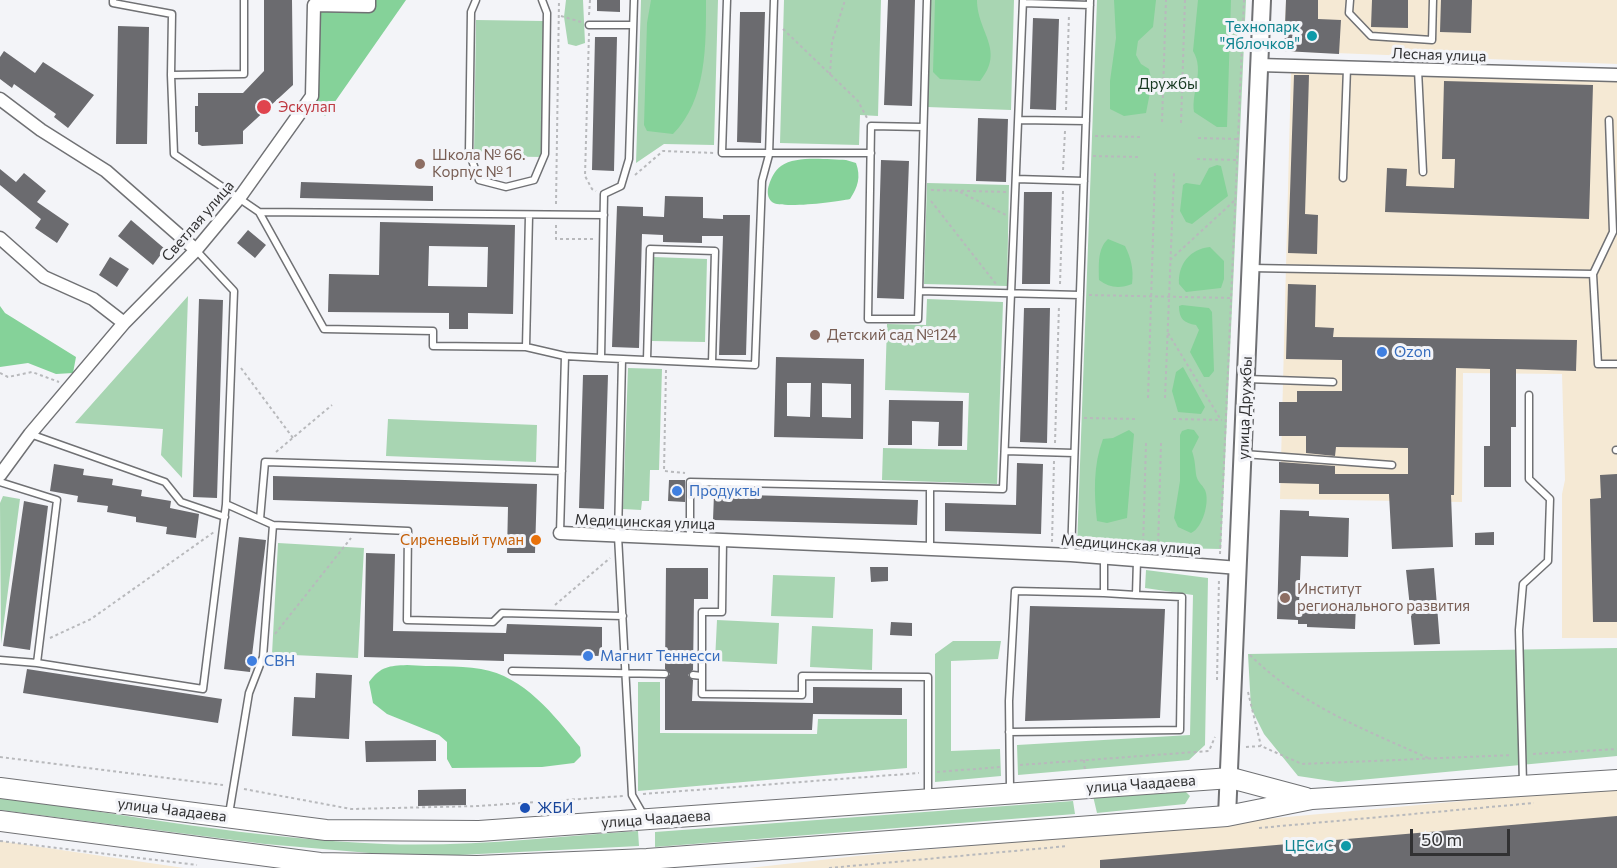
<!DOCTYPE html>
<html>
<head>
<meta charset="utf-8">
<style>
  body { margin:0 }
  #map { position:relative; width:1617px; height:868px; overflow:hidden; background:#f3f4f8; font-family:Commissioner,sans-serif }
  canvas { display:block }
  .scale { position:absolute; left:1410px; top:829px; width:100px; height:27px; box-sizing:border-box; border:3px solid #313132; border-top:0; padding-left:8px; font-size:18px; line-height:21px; white-space:nowrap; color:#313132; -webkit-text-stroke:4px #f3f4f8; paint-order:stroke }
</style>
</head>
<body>
<div id="map">
<canvas width="1617" height="868"></canvas>
<div class="scale">50 m</div>
</div>
<script>
const ctx = document.querySelector('canvas').getContext('2d');
ctx.lineJoin = 'round';
function paint(path, color) { ctx.fillStyle = color; ctx.fill(path, 'evenodd'); }
function stroke(path, color, width, dash) { ctx.strokeStyle = color; ctx.lineWidth = width; ctx.lineCap = dash ? 'butt' : 'round'; ctx.setLineDash(dash || []); ctx.stroke(path); }
function label(font, color, halo, rows, align = 'center') {
  ctx.font = font + ' Commissioner,sans-serif'; ctx.lineWidth = 6; ctx.setLineDash([]); ctx.textBaseline = 'middle'; ctx.strokeStyle = halo; ctx.fillStyle = color; for (const [text, x, y, turn = 0] of rows) {
    ctx.save(); ctx.translate(x, y); ctx.rotate((+turn || 0) * Math.PI / 180); ctx.textAlign = isNaN(turn) ? turn : align; if (halo) ctx.strokeText(text, 0, 0); ctx.fillText(text, 0, 0); ctx.restore();
  }
}
paint(new Path2D(`
  M1286,0H1617V64L1284,51Z
  M1291,72L1617,81V638H1562V494L1565,480L1562,374L1463,373L1462,502L1280,499Z
  M1617,787V868H749L857,856Z
  M0,841L184,868H0Z`), '#f5e9d4');
paint(new Path2D(`
  M566,0H583L585,43L576,46L568,44L564,17Z
  M641,0H718L714,145L664,144L636,163Z
  M784,0H881L878,116L860,115L859,145L780,143Z
  M930,0H1014L1011,110L927,107Z
  M1097,0H1246L1221,549L1077,546Z
  M476,20L543,21L542,157L474,156Z
  M927,183L1009,185L1007,286L924,284Z
  M654,257L707,259L705,342L652,341Z
  M188,296L182,478L161,455L163,429L75,423Z
  M927,299L1003,302L997,484L882,480L883,448L967,450L969,393L885,390L887,324L926,325Z
  M628,368L662,369L659,470H650L649,501H642L641,510L623,509Z
  M388,419L537,425L536,462L386,456Z
  M3,496L20,499L1,644L0,503Z
  M278,543L364,548L358,658L272,654Z
  M1146,570L1208,578L1205,745L1189,760L1018,775L1017,745L1190,735L1193,595L1145,588Z
  M773,575L835,577L833,618L771,616Z
  M717,620L779,623L777,664L715,661Z
  M812,626L873,629L872,670L810,667Z
  M953,641H1001L998,659L951,661V751L1000,749L1001,776L935,782V654Z
  M1617,648V756L1338,782L1298,776L1264,734L1251,708L1248,654Z
  M638,682H660V733L817,734L818,719H907V768L638,791Z
  M1184,790L1190,796L1185,804L1097,813L1093,796Z
  M0,797C127,815 255,839 384,844C468,847 553,837 638,831L639,846L439,856L381,854L265,844L0,810Z
  M1073,801L1075,814L655,847V832Z`), '#a8d5b2');
paint(new Path2D(`
  M369,0H406L325,116L312,96L314,5Z
  M651,0H706C706,44 707,100 673,134L647,131L644,125L647,23Z
  M935,0H977C977,32 1006,50 980,81L940,79L933,72Z
  M1114,0H1156L1153,27L1138,41L1136,55L1141,64L1149,69L1152,82L1146,113L1124,116L1110,109V81L1116,38Z
  M1198,0H1231L1227,127H1217L1194,112C1191,92 1205,71 1193,51Z
  M846,160L856,163C861,177 858,187 850,199C837,202 781,209 772,202C767,198 767,190 769,185C771,178 775,170 781,166C797,155 828,160 846,160Z
  M1217,165L1221,166L1228,196L1192,224L1186,222L1180,211L1183,185L1186,183L1200,185L1209,168Z
  M1108,239L1125,246C1131,258 1134,270 1132,284C1120,289 1109,288 1099,280C1099,266 1097,249 1108,239Z
  M1210,247L1224,261V279L1221,288L1186,292L1179,284C1178,264 1190,249 1210,247Z
  M1182,305L1209,308L1212,312L1214,371L1209,377H1204L1190,352L1199,330L1196,325C1184,323 1179,319 1179,306Z
  M0,306L5,313L76,357L73,373L56,374L28,363L0,367Z
  M1183,367L1205,407L1201,414L1178,412L1172,391L1176,372Z
  M1188,429L1194,430L1199,437L1192,451C1195,460 1195,465 1196,474C1197,482 1202,484 1205,490C1210,501 1203,528 1191,533L1178,527L1174,518L1180,481V435L1182,431Z
  M1129,430L1134,434L1127,518L1107,523L1097,521C1094,494 1093,465 1103,439L1113,438Z
  M407,665C432,667 457,665 481,669C524,676 554,715 580,747L581,756L574,763L542,767L452,768L447,759V742L439,735L387,714L373,703L369,682C381,666 389,666 407,665Z`), '#85d299');
paint(new Path2D(`
  M264,0H292L293,85L243,131V144L202,146L198,144V132H195V106H198V93H243L264,71Z
  M597,0H620V12L597,11Z
  M888,0H915L912,106L884,105Z
  M1286,0H1318V19L1341,20L1339,54L1284,51Z
  M1372,0H1408V28L1371,27Z
  M1441,0H1472L1471,33L1440,32Z
  M740,12H765L761,143L737,142Z
  M1033,18L1059,19L1056,110L1030,109Z
  M118,26L149,27L147,144H116Z
  M595,37H617L614,171L592,170Z
  M4,51L35,73L43,62L94,95L68,128L54,117L56,114L14,84L12,88L0,79V57Z
  M1294,75H1309L1305,214L1318,215L1317,254L1288,253Z
  M1444,81L1593,85L1589,219L1385,212L1387,168L1407,169L1406,186L1454,188L1455,159H1442Z
  M978,118L1008,119L1006,182L976,181Z
  M881,160L909,161L904,299L877,298Z
  M0,169L16,182L24,173L46,191L37,202L69,224L57,243L35,228L41,219L0,185Z
  M301,182L433,186V201L300,198Z
  M1024,192H1052L1050,284H1022Z
  M665,196L703,197V218L723,219V215H750L746,355H719L723,236H702V243L663,242V235L642,234L639,348L612,347L617,206L643,207V216L664,217Z
  M131,220L165,249L153,265L118,236Z
  M380,222L515,225L513,314L468,313V329H449V313L328,312L329,274L379,275ZM429,246L488,247L487,287L428,286Z
  M248,230L266,245L255,258L237,243Z
  M110,257L129,269L117,287L99,275Z
  M1288,284L1316,285L1315,327L1334,328L1333,337L1577,340L1576,371L1516,369V427H1511V487H1484V446H1490V369L1456,368L1454,495H1451L1453,547L1392,549L1389,494H1319V484L1279,483V462L1335,466V474H1408V448L1336,447L1335,456L1306,453V436H1279V402H1297V391H1342V360L1286,359Z
  M199,299L223,300L217,498L193,497Z
  M1024,308H1050L1047,443L1020,442Z
  M776,357L864,359L863,439L774,437ZM787,383H811L810,417L787,416ZM822,383L851,384V418L822,417Z
  M583,375H608L604,509L579,508Z
  M889,400L963,401L962,446H938L939,422L912,421V445H888Z
  M1017,463L1043,464L1041,534L945,531V503L1016,505Z
  M54,464L84,469L83,475L113,479L112,485L142,490L141,496L171,501L170,508L199,514L196,538L166,534L167,527L136,522V517L107,512L108,506L77,502L78,496L50,491Z
  M1617,474V622H1593L1590,499L1601,498L1600,475Z
  M273,476L537,484L535,553H507L508,507L273,500Z
  M669,480H685V502L668,501Z
  M714,494L918,500L917,525L713,520Z
  M24,501L48,506L30,650L3,646Z
  M1280,510L1309,511V516L1349,518L1348,557L1301,556L1299,603L1356,604L1355,629L1307,627V624H1298V620L1277,619Z
  M1494,532V545H1475V533Z
  M239,537L266,540L250,672L224,669Z
  M366,553L395,554L393,631L506,633L507,624L602,627V656L504,654V661L364,657Z
  M870,567H888V581L871,582Z
  M666,568H708V599H694L693,670L688,675L693,680L692,701L813,703V687L902,688V715L813,714L812,730H665V679L670,674L665,669Z
  M1434,568L1440,644L1414,645L1406,570Z
  M1030,606L1165,609L1160,718L1025,721Z
  M891,622L912,623V636L890,635Z
  M27,669L222,699L218,723L23,693Z
  M316,673L352,675L349,739L292,736L294,697L315,698Z
  M436,740V761L366,762L365,741Z
  M466,789V805L418,806V790Z
  M1617,816V868H1100V860Z`), '#6b6b6f');
const lane = new Path2D(`
  M113,0V3L172,14L171,75
  M244,0V74L171,75L174,154L259,212L604,215
  M476,0L471,12L469,152L479,180L506,187L534,180L545,154L547,13L542,0
  M727,0L722,153H871
  M927,0L919,291L1080,295
  M1350,0L1349,13L1371,36L1432,40L1433,0
  M1023,3L1090,5
  M589,25H633
  M1418,70L1423,172
  M1019,120L1086,121
  M1343,178L1347,68
  M1016,179L1084,181
  M259,212L324,329L433,331V346L526,347L529,216
  M196,250L234,291L226,504
  M1251,268L1593,274L1598,364H1617
  M1593,274L1613,232L1609,120
  M919,291L918,319H868L871,126L923,127
  M526,347L565,356
  M601,358L755,365L762,181L769,155L774,0
  M622,359L618,536L632,795L644,816
  M647,360L650,249L715,251L712,363
  M1247,379L1333,382
  M30,434L165,482L181,502L225,517
  M1616,450H1617
  M1005,451L1074,453
  M1244,454L1392,465
  M0,482L57,500L37,663L203,689L226,504L273,525
  M930,487L1003,489L1023,0
  M260,519L265,462L562,471
  M560,533L565,356L601,358L604,194L621,186L629,159L634,0
  M690,538V482L930,487V549
  M723,541L722,612H702V694L802,695V676L928,677V796
  M1071,555L1090,0
  M1104,593L1136,595L1137,560
  M0,660L37,663
  M512,671L665,674
  M693,675L702,676
  M1009,732L1180,730L1182,597L1136,595
  M1523,783L1519,630L1523,584L1548,561L1550,499L1529,479V395
  M1010,789L1009,701L1015,591L1104,593V558
  M229,814L249,693L263,657L273,525L408,531L407,620L493,622L502,613L623,616`);
const street = new Path2D(`
  M1259,65L1617,75
  M0,99L41,130L106,171L196,250
  M0,238L44,277L93,299L124,323
  M0,475L30,434L124,323L196,250L240,197L312,96L314,5L369,6V0
  M560,533L1071,555L1239,568`);
const secondary = new Path2D(`
  M1227,816L1262,0`);
const primary = new Path2D(`
  M0,788L326,830L479,831L1231,778L1306,798
  M0,821L320,863L477,866L647,859L1227,816L1312,799L1617,780`);
stroke(lane, '#707174', 9);
stroke(street, '#707174', 15);
stroke(secondary, '#707174', 20);
stroke(primary, '#707174', 22);
stroke(new Path2D(`
  M589,15L590,0
  M561,16L581,22
  M783,29L858,101L867,118
  M589,33L585,176L592,189L596,191
  M830,75L832,42L845,0
  M1066,110L1069,14
  M1162,122L1166,0
  M1181,123L1185,0
  M1095,136L1141,137
  M1198,138L1237,139
  M1093,156L1140,157
  M1197,159L1236,160
  M1063,170L1065,131
  M635,175L663,151L714,153
  M931,190L1007,192
  M960,192L1006,215
  M931,201L996,284
  M556,204L559,0
  M556,225V239H593
  M1170,260L1234,201
  M1060,284L1063,191
  M1089,295L1230,298
  M1168,333L1221,420
  M241,368L293,438
  M666,370L664,471L685,473
  M0,373L8,377L32,372L59,382
  M1148,398L1155,173
  M1165,398L1174,173
  M1084,418L1136,419
  M1173,419L1222,420
  M1055,443L1059,305
  M276,452L332,405
  M1052,542L1054,461
  M1143,548L1146,443
  M1158,548L1161,443
  M1220,554L1244,0
  M555,605L610,558
  M275,634L351,538
  M50,638L91,619L214,532
  M1250,655C1299,704 1365,730 1428,758
  M1217,680L1219,578
  M1248,692L1261,746
  M1246,747L1261,746L1302,764L1512,755
  M1533,754L1617,749
  M0,757L223,785
  M1084,760L1085,772
  M1020,765L1209,751L1215,737
  M937,772L1000,767
  M244,789L351,809L479,806L623,796
  M643,794L919,773
  M1259,828L1534,803
  M0,841L197,865
  M829,868L1068,846`), '#b8b9bc', 2, [3, 3]);
stroke(lane, '#fff', 6);
stroke(street, '#fff', 12);
stroke(secondary, '#fff', 16);
stroke(primary, '#fff', 20);
for (const [x, y, r, color] of [
  [1312,36,6,"#0f9aa8"],
  [264,107,8,"#e0444e"],
  [420,164,6,"#8d6e63"],
  [815,335,6,"#8d6e63"],
  [1382,352,6,"#3f7fe0"],
  [677,491,6,"#3f7fe0"],
  [536,540,6,"#e8710a"],
  [1285,598,6,"#8d6e63"],
  [588,656,6,"#3f7fe0"],
  [252,661,6,"#3f7fe0"],
  [525,808,6,"#1a4fb4"],
  [1346,846,6,"#0f9aa8"]
]) { const dot = new Path2D(); dot.arc(x, y, r, 0, 2 * Math.PI); ctx.fillStyle = color; ctx.fill(dot); stroke(dot, '#f3f4f8', 2); }
label('15px', '#0d838f', '#f3f4f8', [
  ["Технопарк",1300,27],
  ["\"Яблочков\"",1300,44],
  ["ЦЕСиС",1334,846]
], 'right');
label('15px', '#313132', '#f3f4f8', [
  ["Лесная улица",1439,55,2],
  ["Светлая улица",198,221,-49],
  ["улица Дружбы",1245,408,-88],
  ["Медицинская улица",645,522,2],
  ["Медицинская улица",1131,545,4],
  ["улица Чаадаева",1141,784,-4],
  ["улица Чаадаева",172,810,7],
  ["улица Чаадаева",656,819,-4]
]);
label('15px', '#173821', '#f3f4f8', [
  ["Дружбы",1168,84]
]);
label('15px', '#be3a42', '#f3f4f8', [
  ["Эскулап",278,107]
], 'left');
label('15px', '#785e54', '#f3f4f8', [
  ["Школа № 66.",432,155],
  ["Корпус № 1",432,172],
  ["Детский сад №124",827,335],
  ["Институт",1297,589],
  ["регионального развития",1297,606]
], 'left');
label('15px', '#366cbe', '#f3f4f8', [
  ["Ozon",1394,352],
  ["Продукты",689,491],
  ["Магнит Теннесси",600,656],
  ["СВН",264,661]
], 'left');
label('15px', '#c56008', '#f3f4f8', [
  ["Сиреневый туман",524,540]
], 'right');
label('15px', '#164399', '#f3f4f8', [
  ["ЖБИ",537,808]
], 'left');
</script>
</body>
</html>
